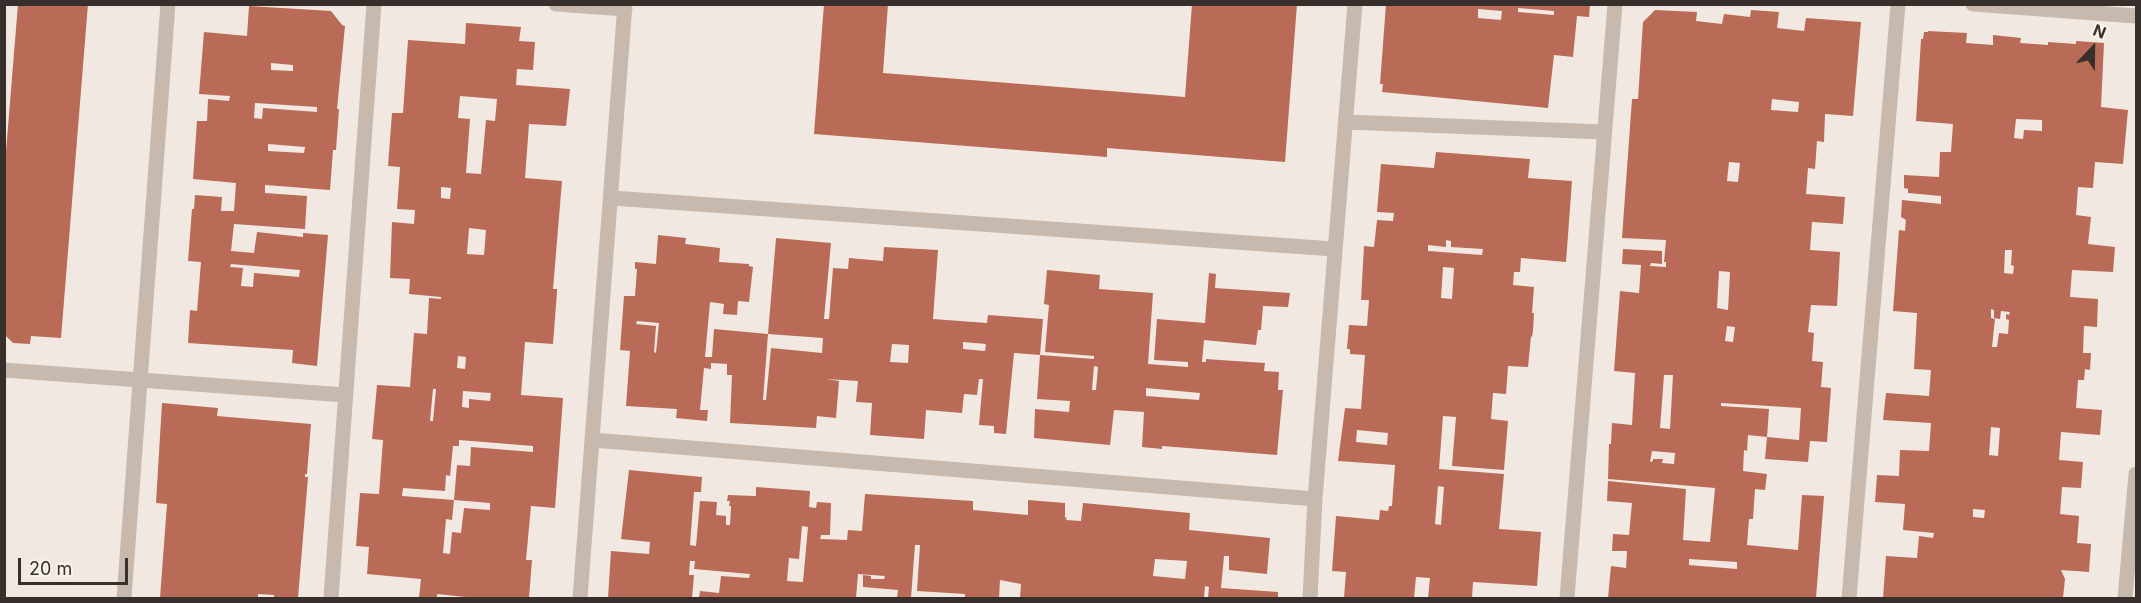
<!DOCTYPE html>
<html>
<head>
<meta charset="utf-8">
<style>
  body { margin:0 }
  #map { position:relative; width:2141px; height:603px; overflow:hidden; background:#f1e9e1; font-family:Inter,sans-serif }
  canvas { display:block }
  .frame { position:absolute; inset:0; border:6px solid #372f2b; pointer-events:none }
  .north { position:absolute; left:2063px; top:18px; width:60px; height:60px; -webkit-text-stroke:4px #f9f3ed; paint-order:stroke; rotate:22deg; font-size:16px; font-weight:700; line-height:24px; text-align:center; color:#372f2b }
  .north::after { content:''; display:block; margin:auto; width:21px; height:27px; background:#372f2b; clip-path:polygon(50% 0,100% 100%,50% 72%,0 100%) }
  .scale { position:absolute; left:18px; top:558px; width:110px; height:27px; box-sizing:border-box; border:3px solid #372f2b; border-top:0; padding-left:8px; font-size:18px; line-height:21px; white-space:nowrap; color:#372f2b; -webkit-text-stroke:4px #f9f3ed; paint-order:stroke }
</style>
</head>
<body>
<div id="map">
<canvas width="2141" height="603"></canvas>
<div class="frame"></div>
<div class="north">N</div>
<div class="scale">20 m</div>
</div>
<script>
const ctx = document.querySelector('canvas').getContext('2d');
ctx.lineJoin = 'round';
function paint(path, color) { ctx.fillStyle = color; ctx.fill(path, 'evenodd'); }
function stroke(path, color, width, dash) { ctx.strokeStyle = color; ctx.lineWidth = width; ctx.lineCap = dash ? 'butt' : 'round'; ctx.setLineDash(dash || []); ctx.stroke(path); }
paint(new Path2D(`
  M18,4H88L61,338L31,336L30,344L13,343L4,334V176Z
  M824,4H888L883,73L1185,97L1192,4H1297L1285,162L1107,148V157L814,134Z
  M1386,4H1590L1589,17L1577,16L1573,57L1554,55L1548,108L1382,92L1383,84H1380ZM1518,8L1554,11V15L1518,12ZM1478,9L1502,11L1501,20L1478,18Z
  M249,6L331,11L342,25L345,26L337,109H339L336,150H333L330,190L265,185V193L307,196L305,229L234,224L231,251L254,253L257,232L303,237V233L328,235L317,366L292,363L293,350L188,343L190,310L197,311L201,262L188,261L192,209H194L195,195L222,197L221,211H234L236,183L193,179L197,121H207L208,99L229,101L230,96L199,94L204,32L247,36ZM271,63L293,65V71L271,70ZM255,103L317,107V112L263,108L262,119L254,118ZM268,144L305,147L304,153L268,151ZM231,264L300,270L299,277L254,273L253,287L241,286L243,268L230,267Z
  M1655,10L1697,12L1696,21L1722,24L1724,14L1750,17L1751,10L1779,12L1777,28L1804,31L1806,18L1861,22L1853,116L1825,114L1824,142L1817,141L1815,169L1808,168L1806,194L1845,197L1843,224L1812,222L1810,250L1840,252L1837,306L1811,305L1808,332L1814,333L1812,361L1823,362L1821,387L1831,388L1827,442L1810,441L1808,462L1765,459L1767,437L1799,440L1801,408L1721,403V406L1769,409L1767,437L1748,435L1747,451L1744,450L1743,471L1767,474L1765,490L1755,489L1753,519H1749L1747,545L1798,550L1802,495L1824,496L1816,598H1608L1611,566L1626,568L1627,551H1612L1613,534L1629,535L1632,503L1607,501L1608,481L1686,489L1683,540L1710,542L1715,488L1608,479L1609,444H1611L1612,423L1632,425L1635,373L1614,371L1620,291L1639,293L1641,265L1622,264L1623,249L1662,251V264L1651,263L1650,266L1666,267V262H1664L1666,240L1622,238L1632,99H1638L1643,22ZM1772,99L1799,102L1798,112L1771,110ZM1729,162L1740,163L1738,182L1727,181ZM1719,271L1730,272L1728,310L1717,308ZM1727,326L1735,327L1733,342L1725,341ZM1664,375H1673L1670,429L1660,428ZM1652,451L1675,453L1674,464L1662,463L1663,459H1653V461L1650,462ZM1689,559L1737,562V569L1689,565Z
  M466,23L521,27L519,41L535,42L533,70L517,69L516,85L570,89L566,126L529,124L525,178L562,181L553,289H557V292L553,344L525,342L521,395L563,398L555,508L531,506L526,560H532L529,598H475L437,594V598H419L421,579L367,574L369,547L356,546L360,493L379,494L383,440L372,439L377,385L410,387L414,333L427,334L429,298L441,299V297L409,294L410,279L390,278L392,222L414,224L415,210L397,209L400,167L388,166L392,113H403L408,40L465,44ZM460,96L497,99L495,121L486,120L481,174L466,173L470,119L458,118ZM441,187L451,188L450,199L441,198ZM469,228L486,230L484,255L467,254ZM458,356L466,357L465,369L457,368ZM433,389H436L433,421H430ZM463,391L491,393L490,401L469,399V408L462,407ZM459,440L533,446V452L471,447L470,466L457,465L454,500L402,496L403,488L445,491L446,475L450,476L453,446H459ZM454,500L490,503V510L464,508L461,533L452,532L450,554L443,553L446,519L452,520Z
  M1928,31L1967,33L1966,43L1993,45V35L2021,38L2020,43L2048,45V42L2076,44V41L2104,43L2101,107L2128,110L2123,164L2095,162L2093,188L2078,187L2076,215L2091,217L2088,244L2115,247L2113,272L2072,270L2070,297L2098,299L2097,327L2084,326L2083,353H2091L2090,370L2085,369L2084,380H2078L2076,408L2102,410L2100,435L2061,432L2059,460L2083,462L2081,488L2062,487L2060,514L2079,516L2077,543L2091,544L2089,572L2061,570L2065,579L2063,598H1883L1886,556L1917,558L1919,536L1933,538L1934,533L1903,530L1905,504L1875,502L1877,475L1899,476L1900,450L1929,451L1931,423L1883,420L1886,393L1929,396L1931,370L1914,369L1917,313L1893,311L1899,230L1905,231L1906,220L1901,217L1902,200L1941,204V196L1908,193V189L1904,188V175L1939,177L1940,152H1951L1953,124L1916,121L1921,39H1923L1924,32H1928ZM2016,119L2042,120V131L2024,130L2023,139L2014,138ZM2005,250H2012L2011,265L2014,266L2013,274L2004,273ZM1991,309L1994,310V318L2000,319L2001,311L2010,312L2009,315L2006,314V319L2009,320L2008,334L1999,333L1997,347H1992L1995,319L1991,318ZM1991,427L2000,428L1998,456L1989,455ZM1973,509L1985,510L1984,518L1973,517Z
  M1436,152L1530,159L1528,178L1572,181L1566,262L1521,258L1520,272H1514L1513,285L1534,287L1532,313H1534L1533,331L1532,337L1531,336L1528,367L1508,366L1506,394L1493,393L1491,419L1508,421L1504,470L1452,466L1456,417L1443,416L1439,469L1504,474L1499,529L1541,532L1537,586L1473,582L1472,598H1428L1430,578L1416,577L1414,598H1344L1346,572L1332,571L1336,516L1379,520L1380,510L1388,511L1389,506H1392L1395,465L1338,461L1345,408L1361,409L1365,355L1350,354V349H1347L1349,325L1367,326L1369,300H1361L1364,246L1374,247L1377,220L1393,221L1394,213L1377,212L1381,164L1434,168ZM1446,240L1451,241V247L1483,249L1482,255L1428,251V245L1446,247ZM1443,267L1454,268L1452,299L1441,298ZM1357,430L1388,433L1387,445L1356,442ZM1438,486L1444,487L1441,525L1435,524Z
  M658,235L686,238L685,244L720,248L719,262L749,264V266L753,267L749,302L738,301L737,315L723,314L724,304L710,302L705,357H712L714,329L768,334L776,238L831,243L824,319H829L833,268L848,269L849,258L883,261L884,247L938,250L933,319L987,323L988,315L1043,319L1040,355L1014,353L1006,434L994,433V426L979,425L983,379H979L977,395L964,394L962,413L926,410L924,439L870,435L872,403L856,402L858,381L826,379L839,381L836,418L817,416L816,428L730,423L732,375H727V364L711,363V369L704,368L700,410H708L707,421L676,418L677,409L626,406L630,351L620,350L624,296H635L637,269H635V262L656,264ZM637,321L659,323L656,353L654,352L656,326L636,324ZM768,334L823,338L822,353L771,348L766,400H763ZM963,342L986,344L985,351L963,349ZM892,344L909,345L908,363L890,362Z
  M1047,270L1100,275L1099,289L1153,293L1148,364L1188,367V362L1154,360L1157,319L1205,323L1209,273L1216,274L1215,288L1290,293L1288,307L1263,306L1261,330H1258L1256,345L1204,340L1202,362H1206V359L1220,360L1265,363L1264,371L1279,372L1278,390H1283L1277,455L1162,446V449L1142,447L1144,412L1114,410L1110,445L1034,438L1035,409L1069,412L1070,401L1037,399L1040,355L1094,359V356L1045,352L1049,305L1044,304ZM1094,366L1098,367L1096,390H1092ZM1146,388L1200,393L1199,400L1146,396Z
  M162,403L218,408L217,416L311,424L307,474H305V477H308L298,598H274V595L258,594V598H160L167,504L156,503Z
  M629,470L702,477L701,492H694L690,545L696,546L700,501L717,502L716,515L726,516V525H730L731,506H729L730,501H727L728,495L756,496V487L810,491L809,507L816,508L817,502L831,503L830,535H821L820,539L847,540L848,530L862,531L865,494L973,501V510L1028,515V500L1065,503V518L1067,517L1066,520L1081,521L1083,503L1190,513L1189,530L1270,538L1267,574L1229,570V556H1224L1221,588L1278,592V598H1208L1209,587L1205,586L1204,598H1020L1021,584L1000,580L999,598H965V594L917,591L920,545H915L911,598H897L898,590L863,587V575L871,576V579H884L885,576L858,574L856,598H699L700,591L719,593L721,576L749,578L750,574L694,569L695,561H690L689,575H694L692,598H608L611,551L649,554L650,542L621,539ZM802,526L808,527L803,582L787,581L789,558L799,559ZM1155,559L1187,561L1185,579L1153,576Z`), '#b96b57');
stroke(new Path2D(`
  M556,4L625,9
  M1973,4L2136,16
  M1346,122L1604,132
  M612,198L1334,249
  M4,370L345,395
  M593,440L1315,499
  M124,598L168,4
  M331,598L374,4
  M580,598L625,4
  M1310,598L1315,499L1355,4
  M1567,598L1615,4
  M1849,598L1898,4
  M2125,598L2136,474`), '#c8b9ae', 15);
</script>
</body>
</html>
